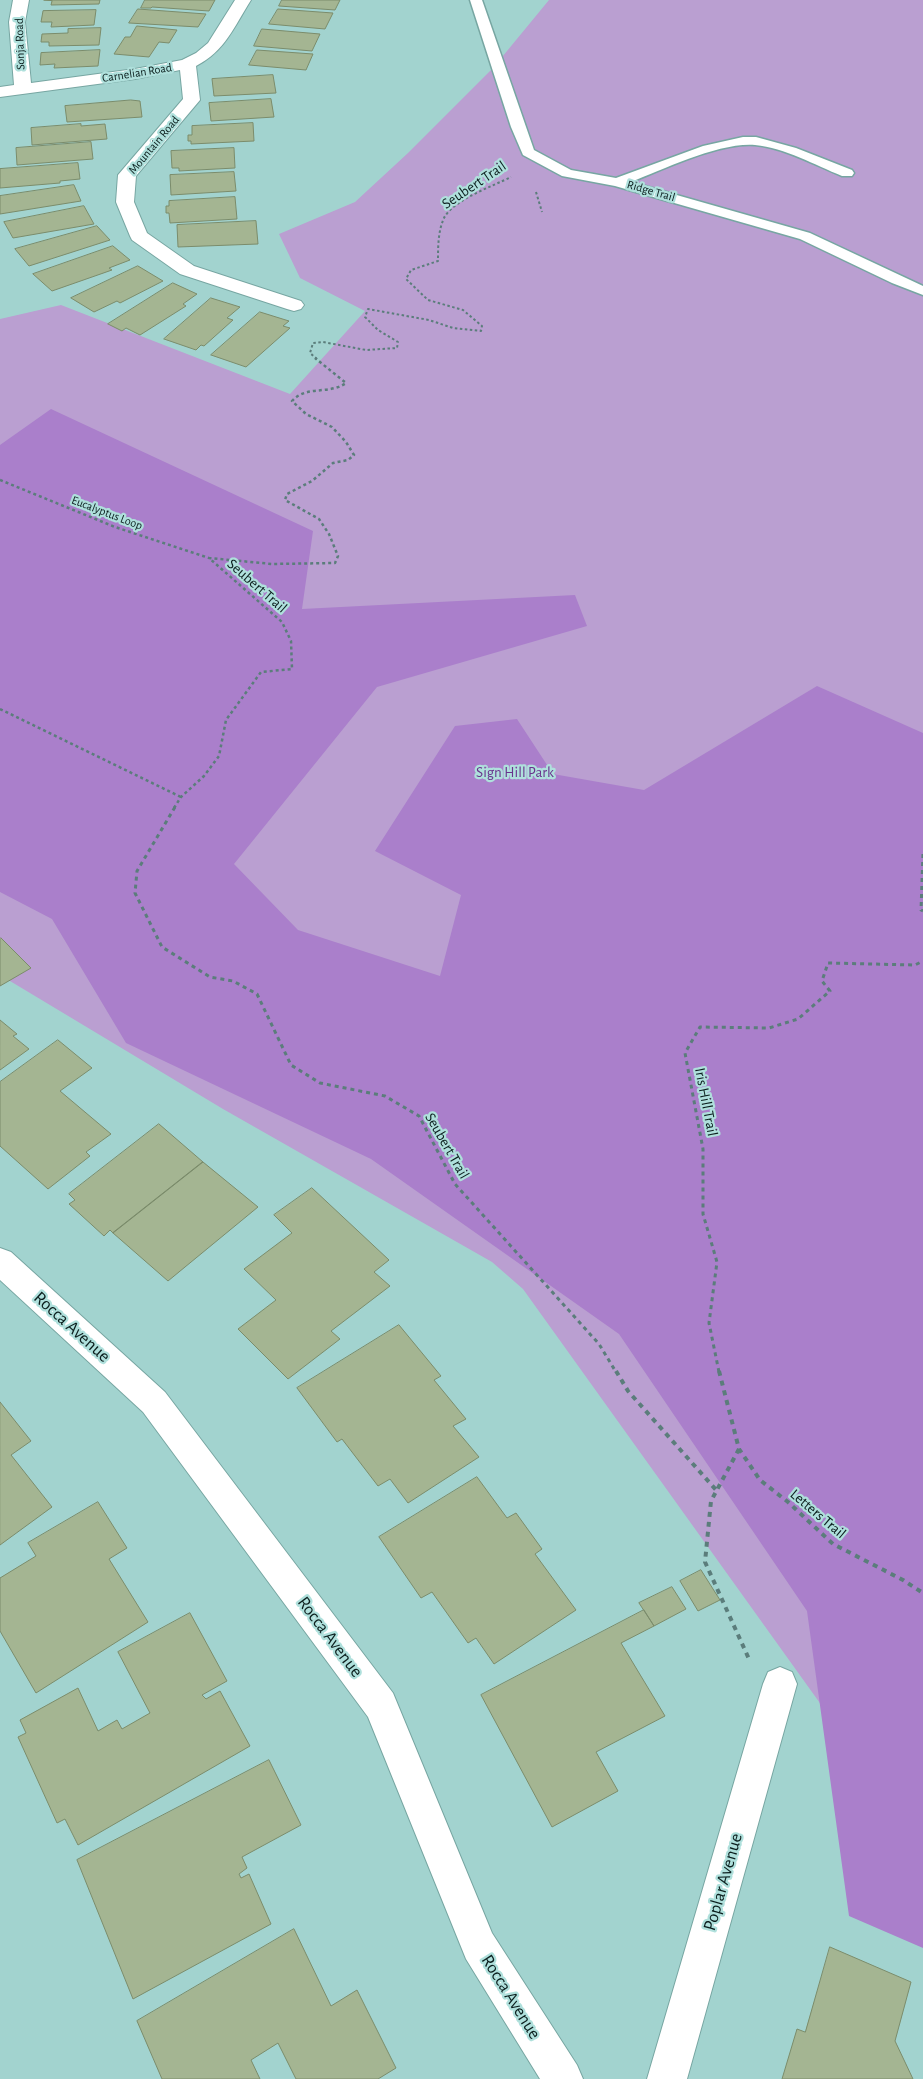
<!DOCTYPE html>
<html>
<head>
<meta charset="utf-8">
<style>
  body { margin:0 }
  canvas { display:block; background:#a2d3cf }
</style>
</head>
<body>
<canvas width="923" height="2079"></canvas>
<script>
const ctx = document.querySelector('canvas').getContext('2d');
ctx.lineJoin = 'round';
function paint(path, color) { ctx.fillStyle = color; ctx.fill(path, 'evenodd'); }
function stroke(path, color, width, dash) { ctx.strokeStyle = color; ctx.lineWidth = width; ctx.lineCap = dash ? 'butt' : 'round'; ctx.setLineDash(dash || []); ctx.stroke(path); }
function label(font, color, halo, rows, align = 'center') {
  ctx.font = font + ' "Alegreya Sans",sans-serif'; ctx.lineWidth = 4.5; ctx.setLineDash([]); ctx.textBaseline = 'middle'; ctx.strokeStyle = halo; ctx.fillStyle = color; for (const [text, x, y, turn = 0] of rows) {
    ctx.save(); ctx.translate(x, y); ctx.rotate((+turn || 0) * Math.PI / 180); ctx.textAlign = isNaN(turn) ? turn : align; if (halo) ctx.strokeText(text, 0, 0); ctx.fillText(text, 0, 0); ctx.restore();
  }
}
paint(new Path2D(`
  M549,0H923V1791L860,1759L523,1289L492,1262L223,1109L0,975V319L61,305L290,394L365,311L300,278L279,234L355,202L408,153L493,68Z`), '#ba9fd1');
paint(new Path2D(`
  M51,409L313,531L302,609L575,595L587,626L377,687L234,864L298,930L440,976L461,895L375,851L455,726L517,719L553,774L644,790L817,686L923,733V1948L849,1916L807,1611L619,1334L371,1159L126,1043L52,919L0,892V445Z`), '#aa7fcb');
const building = new Path2D(`
  M44,0H100L99,4L51,5L52,1Z
  M145,0H215L209,11L152,7L151,8H141Z
  M282,0H340L335,10L279,6Z
  M138,9L206,14L198,27L129,23Z
  M278,9L333,13L325,29L269,24Z
  M96,10L94,25L51,27L52,22H41L43,11Z
  M137,26L177,30L169,43L159,42L149,57L114,54L125,37H130Z
  M101,28L99,45L49,46V42H41L42,34L68,33V29Z
  M262,29L320,34L312,51L254,46Z
  M100,50L98,66L54,68L55,64L40,65L41,53Z
  M257,50L313,54L306,70L249,65Z
  M273,75L276,93L214,96L212,79Z
  M271,99L274,117L211,121L209,103Z
  M131,100L140,101L142,117L67,122L65,106Z
  M253,123L254,141L191,144V141H188V135H192V126Z
  M81,124V126L105,124L107,139L32,145L31,128Z
  M91,142L93,159L17,165L16,148Z
  M234,148L235,168L179,171V168H172L171,151Z
  M78,163L80,179L60,181V183L0,188V169Z
  M234,172L236,191L171,195L170,175Z
  M74,185L81,201L0,214V196Z
  M235,197L237,219L170,223L169,213H166V206H169V201Z
  M84,206L94,224L13,238L4,222Z
  M256,221L258,244L178,247L177,225Z
  M97,226L110,240L29,266L15,249Z
  M113,246L130,260L109,268L112,270L52,291L33,274Z
  M138,266L163,281L120,303L117,301L94,312L71,298Z
  M173,283L197,294L183,304L186,306L140,335L126,328L122,331L108,324Z
  M211,298L240,307L227,318L233,320L204,346L201,345L196,350L164,339Z
  M260,312L289,321L283,326L290,328L246,367L211,355Z
  M1,938L31,968L0,986V939Z
  M0,1020L17,1034L13,1036L29,1049L0,1070Z
  M58,1040L92,1068L60,1091L111,1134L86,1152L90,1156L48,1189L0,1146V1082Z
  M159,1124L203,1162L113,1233L110,1230L104,1236L69,1204L75,1200L69,1194Z
  M203,1162L258,1207L168,1281L113,1233Z
  M312,1188L389,1260L374,1272L390,1286L331,1331L340,1339L288,1379L238,1329L276,1300L244,1269L292,1233L274,1215Z
  M399,1325L441,1376L434,1380L466,1419L453,1426L479,1457L408,1503L390,1479L378,1486L342,1439L337,1442L297,1388Z
  M0,1402L31,1441L11,1455L52,1507L0,1545Z
  M477,1477L507,1518L516,1513L542,1549L535,1554L576,1610L494,1664L476,1638L468,1643L432,1592L421,1598L379,1537Z
  M98,1502L127,1548L109,1559L148,1622L36,1693L0,1631V1578L36,1556L28,1543Z
  M701,1570L720,1600L698,1611L680,1581Z
  M672,1587L686,1609L654,1626L639,1603Z
  M644,1610L654,1626L621,1643L665,1716L596,1752L618,1791L552,1827L481,1695Z
  M190,1613L227,1681L202,1695L206,1699L220,1691L250,1746L78,1845L65,1819L57,1823L18,1737L26,1733L20,1720L78,1688L98,1731L117,1720L122,1729L150,1713L118,1652Z
  M269,1760L301,1825L242,1857L247,1868L239,1874L241,1878L249,1874L271,1924L133,1999L77,1860Z
  M294,1929L331,2006L357,1990L396,2068L378,2079H296L278,2043L251,2060L260,2079H162L137,2021Z
  M830,1947L911,1982L895,2041L913,2079H782L797,2029L805,2032Z`);
paint(building, '#a4b592');
stroke(building, '#7b8c6b', 1);
const service = new Path2D(`
  M470,0H482L534,150L571,170L616,178L703,146L743,137H756L796,148L852,170L854,173L852,176H842C815,165 785,148 755,145C720,142 664,169 631,182L810,233L923,286V295L892,283L800,239L615,186L562,176L523,155L511,127Z`);
const minor = new Path2D(`
  M13,0H29L25,22L31,83L135,69L182,60L196,53L208,43L235,0H251C234,27 225,51 196,66L200,100L136,176L134,202L147,233L194,266L301,301L304,305L301,309L294,311L287,309L180,274L132,240L130,236L116,202L118,175L183,99L180,70L135,79L0,97V87L14,85L9,22Z
  M0,1248L11,1252L165,1392L393,1693L492,1933L577,2065L583,2079H540L466,1959L368,1717L143,1412L0,1280Z
  M780,1667L792,1672L797,1684L687,2079H647L763,1684L768,1672Z`);
stroke(service, '#77a6a2', 3);
stroke(minor, '#77a6a2', 2);
stroke(new Path2D(`
  M536,192L542,212
  M317,359L310,353L313,343L323,342L366,350L397,348L398,342L378,330L365,317L368,309L429,320L453,328L481,331L482,326L463,310L428,300L406,279L411,270L438,261C438,247 438,231 444,218C453,200 493,186 511,177`), '#5b7d7b', 2, [2.5, 2.5]);
stroke(new Path2D(`
  M0,480L115,527L209,558
  M0,709L181,797
  M174,808L181,797L204,776L219,756L226,720L261,672L292,669L291,641L282,622L209,558L272,564L335,563L338,556L329,534L319,519L285,500L287,494L312,481L333,463L348,460L354,455L346,442L332,427L306,414L292,401C306,385 329,395 346,383L315,358`), '#5b7d7b', 2.5, [3, 3]);
stroke(new Path2D(`
  M175,807L137,871L135,893L162,947L210,977L233,981L257,994L291,1065L320,1083L385,1096L419,1116L455,1184L599,1344L616,1372
  M923,854L921,910L923,911
  M719,1372L709,1323L717,1262L703,1214V1149L685,1053L700,1027L769,1028L798,1019L830,991L822,981L828,963L915,965L923,961`), '#5b7d7b', 3, [4, 4]);
stroke(new Path2D(`
  M616,1371L628,1391L717,1491
  M719,1371L739,1449L760,1480L788,1502L833,1544L903,1580L923,1593
  M739,1449L711,1501L705,1562L749,1659`), '#5b7d7b', 4, [5, 5]);
paint(service, '#fff');
paint(minor, '#fff');
label('12px', '#0b1e1d', '#afe0dc', [
  ["Sonja Road",20,44,-92],
  ["Carnelian Road",137,73,-9],
  ["Mountain Road",154,145,-50],
  ["Ridge Trail",651,191,16],
  ["Eucalyptus Loop",107,513,21]
]);
label('15px', '#0b1e1d', '#afe0dc', [
  ["Seubert Trail",474,185,-34],
  ["Seubert Trail",257,586,41],
  ["Iris Hill Trail",706,1102,79],
  ["Seubert Trail",447,1146,60],
  ["Letters Trail",818,1514,40]
]);
label('15px', '#69338d', '#afe0dc', [
  ["Sign Hill Park",515,772]
]);
label('18px', '#0b1e1d', '#afe0dc', [
  ["Rocca Avenue",72,1327,42],
  ["Rocca Avenue",330,1637,53],
  ["Poplar Avenue",723,1882,-74],
  ["Rocca Avenue",511,1997,58]
]);
</script>
</body>
</html>
